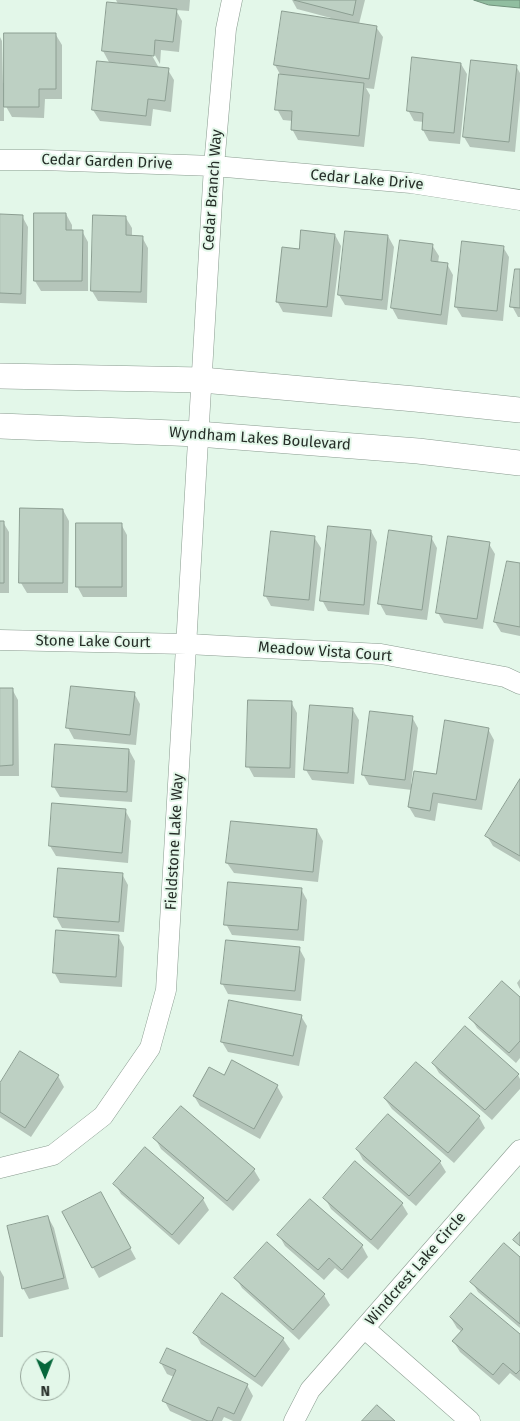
<!DOCTYPE html>
<html>
<head>
<meta charset="utf-8">
<style>
  body { margin:0 }
  #map { position:relative; width:520px; height:1421px; overflow:hidden; background:#e3f7e9; font-family:"Fira Sans",sans-serif }
  canvas { display:block }
  .north { position:absolute; left:20px; top:1351px; width:50px; height:50px; box-sizing:border-box; background:#e3f7e9; border:1px solid #97a69b; border-radius:50%; rotate:179deg; font-size:14px; font-weight:700; line-height:20px; text-align:center; color:#252d27 }
  .north::after { content:''; display:block; margin:auto; width:18px; height:22px; background:#06673b; clip-path:polygon(50% 0,100% 100%,50% 72%,0 100%) }
</style>
</head>
<body>
<div id="map">
<canvas width="520" height="1421"></canvas>
<div class="north">N</div>
</div>
<script>
const ctx = document.querySelector('canvas').getContext('2d');
ctx.lineJoin = 'round';
function paint(path, color) { ctx.fillStyle = color; ctx.fill(path, 'evenodd'); }
function stroke(path, color, width, dash) { ctx.strokeStyle = color; ctx.lineWidth = width; ctx.lineCap = dash ? 'butt' : 'round'; ctx.setLineDash(dash || []); ctx.stroke(path); }
function label(font, color, halo, rows, align = 'center') {
  ctx.font = font + ' "Fira Sans",sans-serif'; ctx.lineWidth = 4; ctx.setLineDash([]); ctx.textBaseline = 'middle'; ctx.strokeStyle = halo; ctx.fillStyle = color; for (const [text, x, y, turn = 0] of rows) {
    ctx.save(); ctx.translate(x, y); ctx.rotate((+turn || 0) * Math.PI / 180); ctx.textAlign = isNaN(turn) ? turn : align; if (halo) ctx.strokeText(text, 0, 0); ctx.fillText(text, 0, 0); ctx.restore();
  }
}
const water = new Path2D(`
  M474,0H520V8L489,5Z`);
paint(water, '#91bea0');
stroke(water, '#71927c', 1);
paint(new Path2D(`
  M116,0H190L189,11L176,10L182,21L179,52L161,50L160,64L152,50L150,52L159,68L168,70L174,80L171,112L153,109L151,126L100,121L93,110L110,64L103,51L118,4Z
  M292,0H365L359,24L376,27L383,37L374,89L366,88L370,95L364,147L298,140L292,129L293,121L283,120L277,109L281,76L275,65L331,18L297,9Z
  M56,35L62,45V99H45L44,118L12,117L4,103V121H0V37L2,41L3,83H6Z
  M461,64L467,74L460,144L429,141L423,130L424,122L414,121L408,110Z
  M516,66L520,73V100L515,152L470,147L464,137Z
  M66,214L72,225V231H82L88,242V291H41L35,281Z
  M0,215L22,216L28,227L26,304L0,303Z
  M126,218L132,228V237H142L148,248L147,303L98,301L92,291Z
  M335,235L341,246L332,317L283,312L277,301Z
  M388,236L394,247L387,310L345,305L339,295Z
  M432,245L439,256L438,263L447,264L453,275L447,325L398,319L392,308Z
  M503,247L509,257L503,321L462,317L456,307Z
  M520,270V317H518L512,306Z
  M63,510L69,521L68,593H27L21,583Z
  M0,522H3L9,532V593H0Z
  M121,524L127,535V597H83L77,586Z
  M371,531L377,542L369,615L328,611L322,600Z
  M314,537L321,548L314,611L271,606L265,595Z
  M431,537L437,548L427,620L386,615L380,604Z
  M489,544L495,554L483,629L444,623L438,613Z
  M520,565V636L501,632L495,622Z
  M12,689L18,700L19,776H0V690Z
  M134,693L140,704L136,745L74,739L68,728Z
  M291,702L297,713L295,778L254,777L248,766Z
  M353,710L359,720L354,784L312,780L306,770Z
  M412,717L418,728L411,784L437,776L488,729L494,740L482,810L438,803L435,821L415,817L409,807L412,790L369,785L363,774Z
  M129,750L135,761L132,802L60,797L54,787Z
  M520,781V862L493,846L487,836Z
  M125,810L131,821L128,863L56,856L50,846Z
  M317,830L323,841L318,882L234,873L227,863Z
  M122,874L128,885L124,932L62,928L56,917Z
  M301,889L307,900L304,941L232,935L226,924Z
  M118,936L124,947L122,987L60,983L54,972Z
  M299,948L305,959L301,1001L228,994L222,983Z
  M520,979V989L517,983Z
  M520,999V1058L516,1063L477,1028L471,1018Z
  M301,1016L307,1026L299,1066L228,1052L222,1042Z
  M433,1063L518,1075L520,1079V1089L492,1120L439,1073Z
  M58,1076L64,1087L31,1137L0,1117V1085Z
  M224,1076L277,1086L283,1097L260,1139L200,1106L194,1096Z
  M385,1099L479,1117L485,1128L454,1163L392,1109Z
  M155,1138L254,1170L260,1180L233,1211L161,1149Z
  M145,1149L203,1199L209,1210L179,1245L121,1194L115,1184Z
  M357,1149L440,1162L446,1172L416,1206L363,1160Z
  M355,1163L402,1204L408,1214L378,1250L331,1209L325,1198Z
  M106,1204L136,1259L99,1278L63,1213Z
  M48,1217L54,1228L69,1289L29,1299L23,1288Z
  M279,1235L362,1246L368,1257L348,1279L335,1268L324,1280L285,1246Z
  M520,1258V1328L478,1292L472,1282Z
  M0,1270L4,1277L3,1337H0Z
  M236,1278L324,1295L330,1305L299,1340L242,1288Z
  M451,1318L520,1336V1381L510,1373L499,1385L460,1352L454,1342L462,1332L457,1328Z
  M195,1333L283,1339L290,1349L262,1387L201,1344Z
  M161,1363L247,1385L253,1396L241,1421H233L224,1417L222,1421H192L170,1411L164,1400L174,1377L167,1374Z`), '#0003');
const building = new Path2D(`
  M294,0H356L353,15Z
  M107,2L177,9L173,42L155,40L154,56L102,51Z
  M282,11L377,26L369,79L274,65Z
  M4,33H56V89H39V107H4Z
  M412,57L461,63L454,133L422,130L423,113L407,111Z
  M471,60L517,65L509,142L463,137Z
  M97,61L169,68L165,101L148,99L146,116L92,110Z
  M279,74L364,83L359,136L291,130L292,111L275,110Z
  M34,213H66V230H83L82,281H34Z
  M0,214L23,215L21,294L0,293Z
  M93,215L126,216V235L143,236L141,292L91,291Z
  M301,230L335,234L327,307L276,302L282,247L299,249Z
  M345,231L388,235L382,300L338,295Z
  M400,240L433,244L431,261L448,263L441,315L391,308Z
  M462,241L504,246L497,311L455,307Z
  M515,269H520V308L510,307Z
  M20,508L63,509V583H19Z
  M0,521H4V583H0Z
  M76,523H122V587H76Z
  M328,526L371,530L364,605L320,601Z
  M389,530L432,536L422,610L378,604Z
  M271,531L315,536L309,600L264,596Z
  M448,536L490,542L477,619L436,613Z
  M507,561L520,563V627L494,622Z
  M71,686L135,692L130,735L66,728Z
  M0,688H13V765L0,766Z
  M248,700L292,701L290,768L246,767Z
  M310,705L353,708L348,773L304,770Z
  M370,711L413,716L405,780L362,775Z
  M445,720L489,728L476,800L433,793L430,811L408,807L414,771L436,774Z
  M55,744L129,749L127,792L52,787Z
  M520,779V856L485,836Z
  M52,803L126,809L122,853L49,846Z
  M231,821L317,829L313,872L226,863Z
  M58,868L123,873L119,922L54,917Z
  M228,882L302,888L298,930L224,925Z
  M56,930L119,935L116,977L53,973Z
  M226,940L300,947L295,991L221,984Z
  M502,981L520,997V1041L509,1053L469,1018Z
  M229,1000L302,1015L293,1056L221,1042Z
  M465,1026L519,1074L485,1110L432,1063Z
  M20,1051L59,1075L25,1128L0,1112V1083Z
  M232,1060L278,1085L254,1129L193,1096L209,1067L224,1075Z
  M416,1062L480,1116L448,1153L384,1098Z
  M181,1106L255,1169L227,1201L153,1138Z
  M388,1114L441,1161L409,1196L356,1149Z
  M145,1147L204,1198L172,1235L113,1184Z
  M355,1161L403,1203L371,1240L323,1198Z
  M101,1192L131,1248L92,1268L62,1212Z
  M310,1199L363,1245L342,1270L329,1258L318,1270L277,1235Z
  M48,1216L64,1278L22,1289L7,1226Z
  M520,1232V1246L513,1240Z
  M267,1242L325,1294L293,1330L234,1278Z
  M504,1243L520,1257V1324L470,1282Z
  M222,1293L284,1338L255,1377L193,1333Z
  M471,1293L520,1334V1370L516,1374L503,1363L493,1375L452,1341L463,1329L450,1317Z
  M167,1348L248,1384L234,1414L218,1407L212,1421H208L162,1401L176,1370L160,1363Z
  M377,1405L395,1421H362Z`);
paint(building, '#bdd0c3');
stroke(building, '#8c9e92', 1);
const minor = new Path2D(`
  M0,160H42L214,166L411,183L520,200
  M0,640L187,644L381,654L505,677L520,684
  M0,1168L53,1155L103,1116L150,1048L166,990L214,166L226,29L232,0
  M364,1328L470,1421
  M294,1421L310,1390L520,1150`);
const tertiary = new Path2D(`
  M0,376L202,380L415,399L520,410
  M0,426L198,434L418,451L520,463`);
stroke(minor, '#899b8f', 21);
stroke(tertiary, '#899b8f', 26);
stroke(minor, '#fff', 20);
stroke(tertiary, '#fff', 25);
label('15px', '#252d27', '#e3f7e9', [
  ["Cedar Garden Drive",107,162,2],
  ["Cedar Lake Drive",367,180,5],
  ["Cedar Branch Way",213,190,-86],
  ["Wyndham Lakes Boulevard",260,439,4],
  ["Stone Lake Court",93,642,1],
  ["Meadow Vista Court",325,652,4],
  ["Fieldstone Lake Way",175,842,-87],
  ["Windcrest Lake Circle",416,1269,-49]
]);
</script>
</body>
</html>
